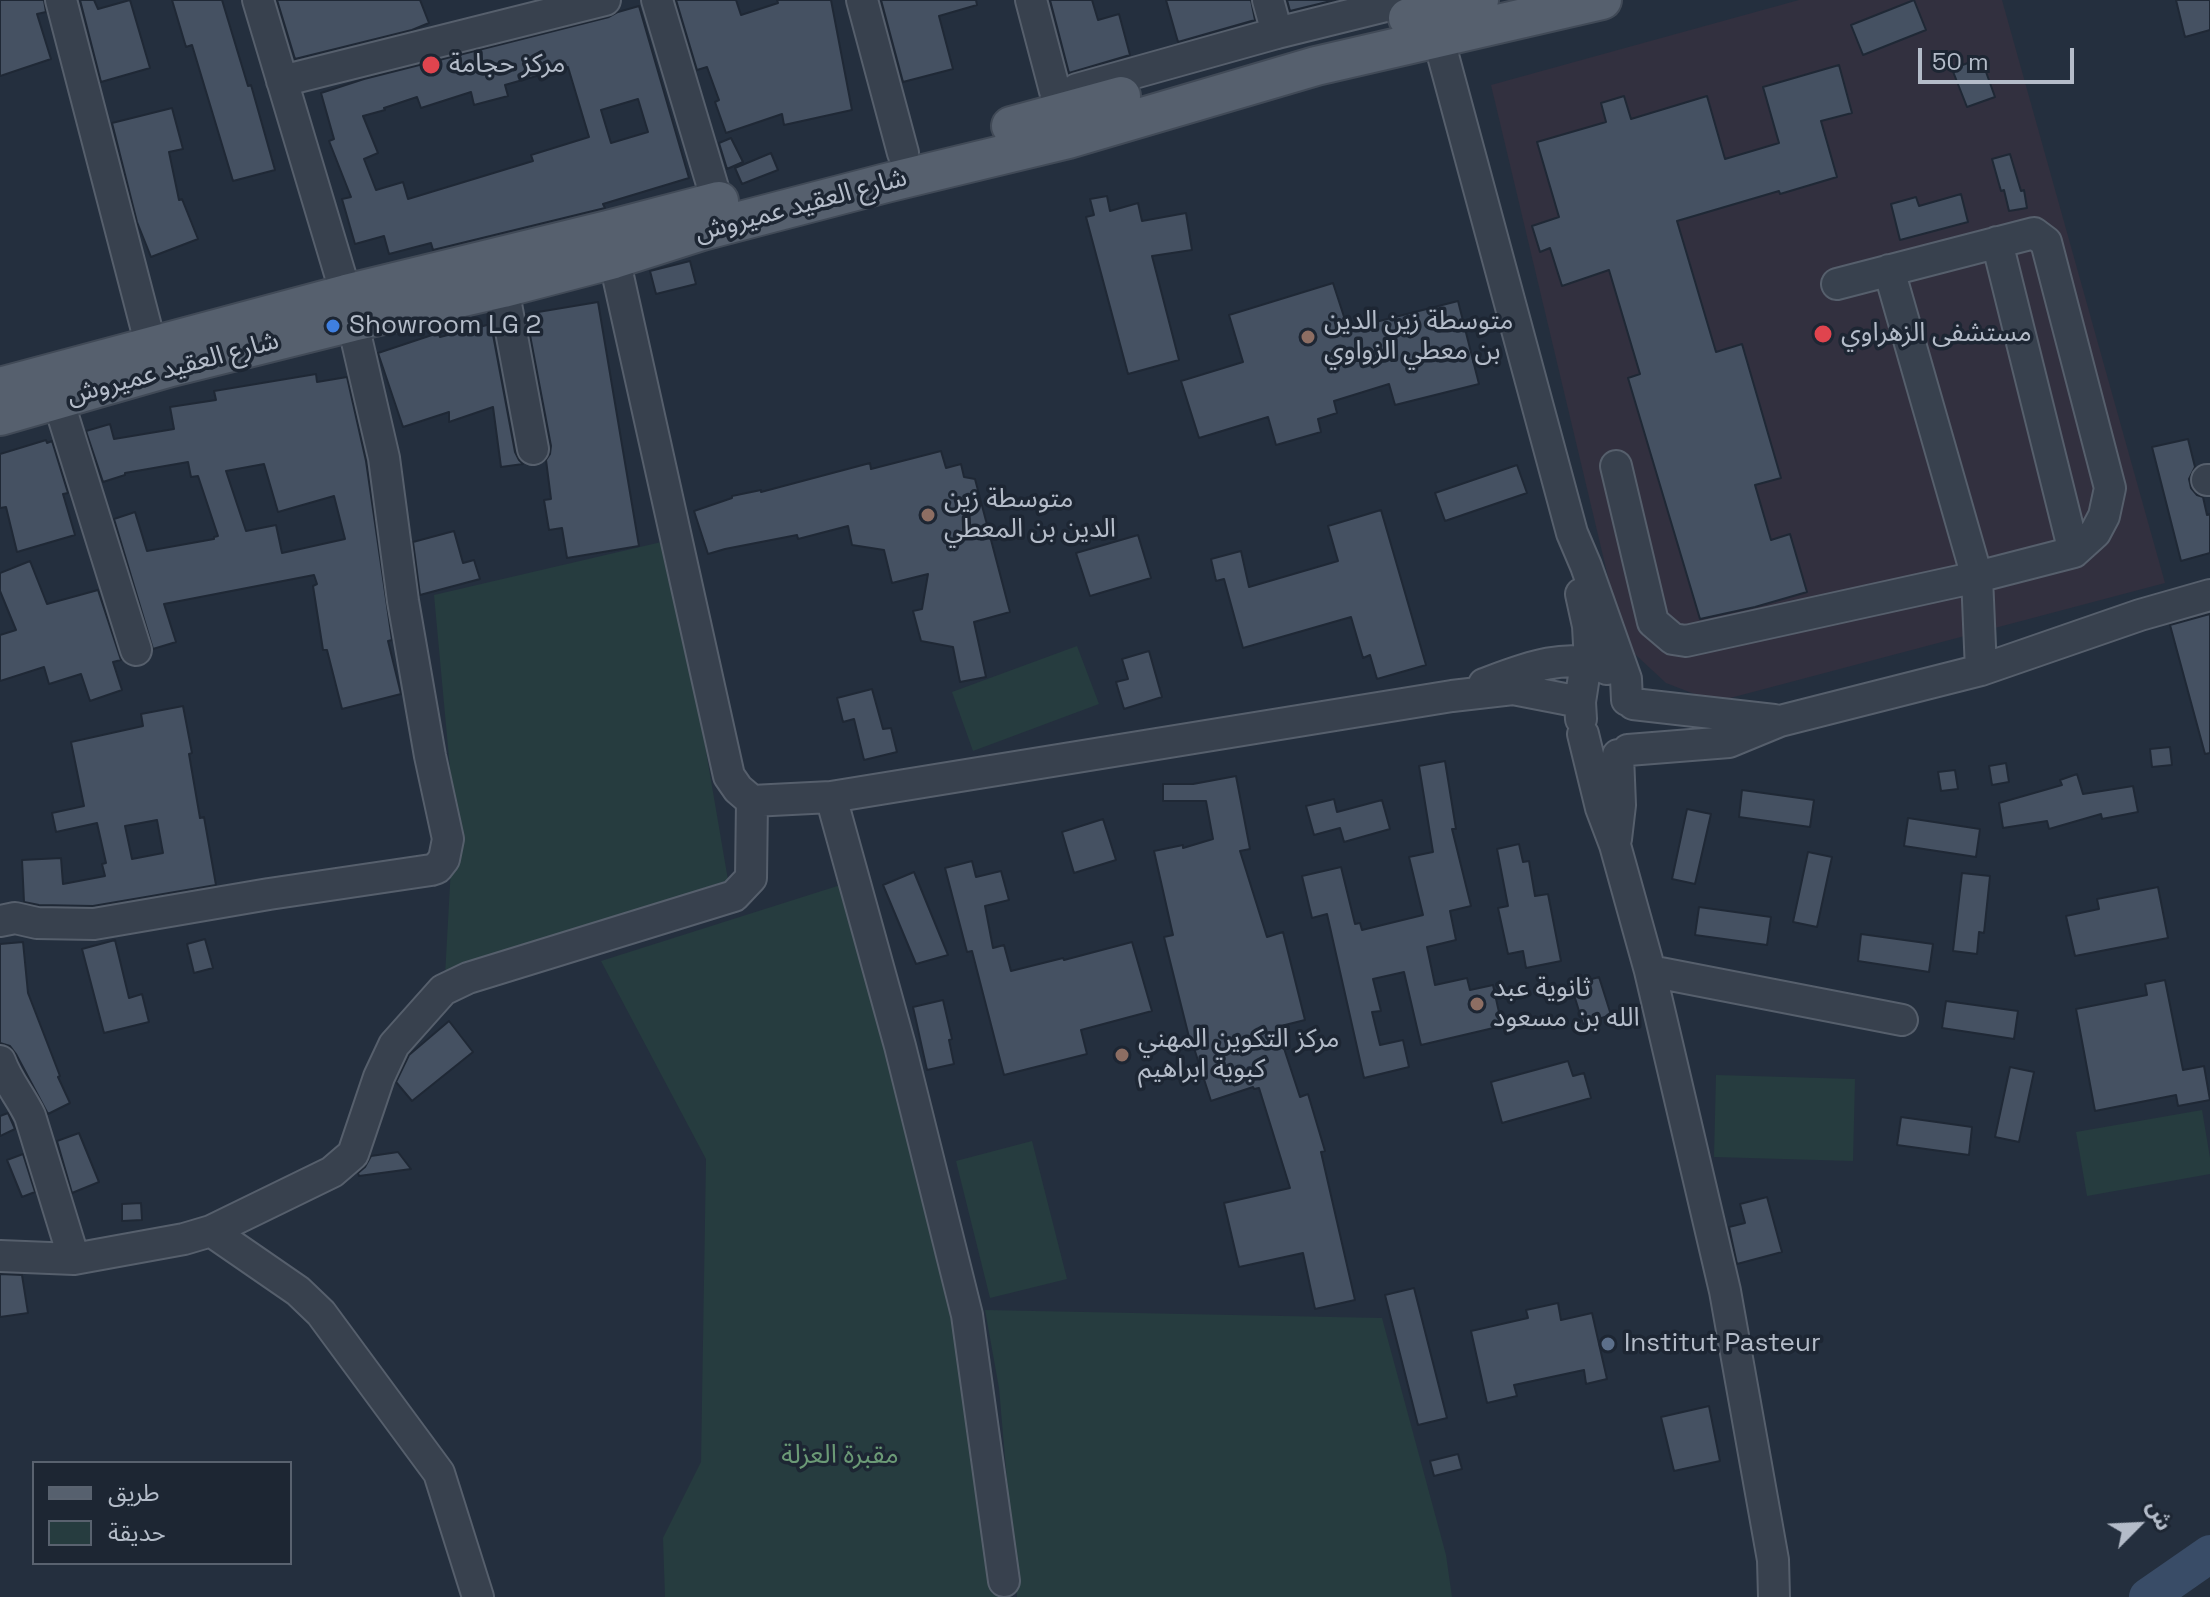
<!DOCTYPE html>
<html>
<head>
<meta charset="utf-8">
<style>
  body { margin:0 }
  #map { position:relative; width:2210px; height:1597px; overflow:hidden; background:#242f3e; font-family:"Space Grotesk","Noto Sans Arabic",sans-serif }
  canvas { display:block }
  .legend { position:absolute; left:32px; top:1461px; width:260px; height:104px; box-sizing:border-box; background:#1d2633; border:2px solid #59626f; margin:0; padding:10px 14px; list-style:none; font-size:24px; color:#b4bcc9 }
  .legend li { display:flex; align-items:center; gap:16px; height:40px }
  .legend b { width:40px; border:2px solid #59626f }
  .north { position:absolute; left:2098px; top:1485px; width:80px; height:80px; -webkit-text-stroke:6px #1d2633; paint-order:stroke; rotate:66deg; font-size:22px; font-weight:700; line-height:32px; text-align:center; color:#b4bcc9 }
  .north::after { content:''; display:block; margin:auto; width:28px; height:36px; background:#b4bcc9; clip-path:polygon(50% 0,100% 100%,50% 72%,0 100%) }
  .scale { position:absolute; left:1918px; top:48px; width:156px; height:36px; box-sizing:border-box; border:4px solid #b4bcc9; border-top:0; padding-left:10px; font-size:24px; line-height:28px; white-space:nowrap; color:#b4bcc9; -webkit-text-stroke:6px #1d2633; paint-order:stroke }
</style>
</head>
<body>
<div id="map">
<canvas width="2210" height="1597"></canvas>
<ul class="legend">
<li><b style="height:10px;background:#56606e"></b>طريق</li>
<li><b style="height:22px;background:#263c3f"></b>حديقة</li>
</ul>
<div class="north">ش</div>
<div class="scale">50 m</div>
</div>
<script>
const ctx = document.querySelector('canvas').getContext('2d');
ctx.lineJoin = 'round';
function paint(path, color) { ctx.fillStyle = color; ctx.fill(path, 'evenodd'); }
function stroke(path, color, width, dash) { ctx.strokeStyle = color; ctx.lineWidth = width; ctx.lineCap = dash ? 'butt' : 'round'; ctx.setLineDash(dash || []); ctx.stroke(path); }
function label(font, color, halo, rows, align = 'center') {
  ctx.font = font + ' "Space Grotesk","Noto Sans Arabic",sans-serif'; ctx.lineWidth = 7; ctx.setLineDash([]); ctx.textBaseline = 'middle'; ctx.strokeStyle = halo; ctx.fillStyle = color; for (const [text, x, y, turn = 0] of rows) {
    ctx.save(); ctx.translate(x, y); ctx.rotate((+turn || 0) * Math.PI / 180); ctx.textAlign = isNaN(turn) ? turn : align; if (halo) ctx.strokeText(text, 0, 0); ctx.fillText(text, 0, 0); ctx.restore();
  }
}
paint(new Path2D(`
  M1799,0H2002L2165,583L1715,702L1666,683L1624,644L1491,85Z`), '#32303f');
paint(new Path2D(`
  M670,540L728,880L445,976L454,812L434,595Z
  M1077,646L1099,704L973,751L952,692Z
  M850,882L956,1307L979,1451L998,1597H665L663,1538L701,1462L706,1159L601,961Z
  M1716,1075L1855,1079L1853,1161L1714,1157Z
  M2202,1110L2210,1158V1174L2087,1196L2076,1132Z
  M1032,1141L1067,1279L990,1298L956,1161Z
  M985,1310L1382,1318L1446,1555L1452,1597H1017L999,1388Z`), '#263c3f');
stroke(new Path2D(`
  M2148,1597L2210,1554`), '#394c67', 38);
const building = new Path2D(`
  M0,0H44L46,12L37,14L51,59L0,76Z
  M80,0H94L98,9L130,0L150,68L101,82Z
  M172,0H222L248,86L251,85L275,170L233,181L192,45L186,47Z
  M277,0H420L429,23L412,30L295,59Z
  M676,0H736L741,15L778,3L777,0H831L852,110L784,125L782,114L726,133L715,102L719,100L707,67L697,70Z
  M881,0H976L977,5L939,16L953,69L903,82Z
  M1050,0H1092L1098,20L1119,14L1130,55L1069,73Z
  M1166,0H1251L1255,20L1178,42Z
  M1287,0H1335L1290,11Z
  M1914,0L1926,30L1863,55L1851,25Z
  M2176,0H2210V30L2185,37Z
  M639,6L689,178L603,204L605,208L433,250L431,243L389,254L384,236L355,244L342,199L351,197L329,141L334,139L321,93L364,79L609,17L618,12ZM568,67L589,137L531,155L533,161L408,199L403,182L376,190L364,159L378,153L363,116L385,110L384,108L417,97L421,108L471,92L474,105L508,96L505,85ZM638,99L648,132L611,143L601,110Z
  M1981,58L1995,97L1967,107L1952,69Z
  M1839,65L1852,113L1821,121L1837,177L1780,194L1779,191L1677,221L1716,352L1742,344L1781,478L1755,485L1771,540L1790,534L1807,592L1755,607L1700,619L1628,378L1640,374L1609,270L1562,286L1550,248L1540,252L1532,226L1559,217L1537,142L1606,122L1601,103L1624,96L1631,119L1707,96L1725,159L1779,143L1763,87Z
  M172,108L183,149L169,152L179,200L182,199L198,239L151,257L137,222L112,123Z
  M731,138L743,162L727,169L719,143Z
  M771,153L778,170L742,184L735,168Z
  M2010,154L2021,191L2024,190L2027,208L2009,211L2004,190L2001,191L1992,159Z
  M1961,194L1968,222L1900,240L1891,204L1916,197L1919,206Z
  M1107,196L1110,211L1138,203L1142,221L1186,213L1192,250L1152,256L1179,360L1128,374L1086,217L1094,215L1090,199Z
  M690,261L696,284L656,294L650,271Z
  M1333,283L1348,329L1458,301L1479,384L1395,405L1389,384L1334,401L1337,413L1318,419L1321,432L1276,445L1268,417L1199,438L1181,381L1243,362L1229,315Z
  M598,302L639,546L567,558L562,528L549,530L544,500L551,499L546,460L550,454L551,446L526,314Z
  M491,324L515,452L519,460L523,464L501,467L493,407L449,422V412L403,427L378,353L438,333L440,337Z
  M316,374L317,382L347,377L366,461L392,640L388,641L401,694L342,709L327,650H323L313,586L317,584L314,575L164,604L176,642L153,649L114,519L135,512L147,551L214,539V537L218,536L198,476L191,477L188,462L125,473V475L103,482L86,431L110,424L114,439L174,429L170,407L216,400L214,391ZM264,464L278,512L334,496L345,539L282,553L276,525L246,531L226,471Z
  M2188,439L2195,467L2189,479L2191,488L2197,495L2203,497L2207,515L2210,514V553L2181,561L2152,447Z
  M46,440L47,443L52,441L68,493L63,494L75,535L17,552L6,507L0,508V454Z
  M941,451L946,468L961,464L964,477L975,479L1010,612L974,622L986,677L960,682L953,647L921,641L913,611L922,609L928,574L892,583L884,550L852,545L848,526L798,539L797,535L725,549L708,554L694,511L732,498V496L761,490V492L870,463L871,469Z
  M1517,465L1527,493L1445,521L1435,493Z
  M1381,510L1426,665L1377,679L1370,655L1363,658L1351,617L1243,648L1224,579L1216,581L1211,559L1241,551L1249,587L1338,561L1328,526Z
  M454,531L463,563L474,560L480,579L420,595L413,542Z
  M1138,535L1151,578L1090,596L1076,553Z
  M30,561L47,604L98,590L121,660L113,662L122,690L90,701L81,674L49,684L44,667L0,681V635L16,630L0,591V573Z
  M2210,614V753L2205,754L2170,625Z
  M1149,651L1162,697L1124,709L1116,682L1128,679L1122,659Z
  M872,689L883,729L891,728L897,752L864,760L854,719L843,722L837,698Z
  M183,706L192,753L189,754L200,818L204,817L216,885L93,906L39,905L24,902L22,860L61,858L63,884L105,876L102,864L106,863L97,823L56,832L52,813L84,806L71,742L143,726L141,714ZM157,820L163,853L132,859L125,826Z
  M2170,747L2172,765L2152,767L2150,749Z
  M1445,761L1456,829H1452L1471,906L1450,911L1456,940L1427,947L1435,985L1467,978L1470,990L1493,985L1502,1026L1421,1045L1404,972L1373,979L1381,1011L1372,1012L1380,1045L1403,1040L1409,1067L1364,1078L1327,914L1312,918L1302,876L1341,867L1355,924L1360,923L1362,930L1423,915L1409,857L1433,852L1419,766Z
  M2006,763L2009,782L1992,785L1989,766Z
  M1955,770L1958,789L1941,791L1938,772Z
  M2077,774L2083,794L2133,786L2138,812L2102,819L2101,814L2049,829L2047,821L2003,828L1999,803L2062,785L2060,780Z
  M1236,776L1250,849L1240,851L1267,937L1283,932L1305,1020L1277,1027L1300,1097L1308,1094L1325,1151L1321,1152L1355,1300L1315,1309L1303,1253L1239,1267L1224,1203L1290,1188L1259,1088L1254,1089L1253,1087L1211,1101L1194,1048L1192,1049L1164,937L1173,935L1154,851L1183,845V848L1213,839L1206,801H1163V784H1193Z
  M1742,790L1814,800L1810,827L1739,817Z
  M1334,799L1337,812L1382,800L1390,829L1344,842L1340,828L1314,835L1306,806Z
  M1687,809L1711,814L1695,884L1672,879Z
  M1908,818L1980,829L1976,857L1904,846Z
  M1103,819L1116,860L1074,873L1062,832Z
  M1519,844L1523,862L1529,861L1535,896L1548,894L1561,961L1526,968L1523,951L1508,954L1498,908L1508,906L1497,849Z
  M1808,852L1832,857L1817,927L1793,922Z
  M972,861L976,877L1001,871L1009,900L985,906L993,948L1004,945L1011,971L1063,958L1064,960L1132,942L1152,1011L1081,1030L1087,1054L1004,1075L972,951L967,952L945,868Z
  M914,872L948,955L916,964L883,885Z
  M1962,873L1990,876L1984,933L1979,932L1977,954L1953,951Z
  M2158,887L2168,938L2075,956L2066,916L2099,909L2097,899Z
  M1699,907L1771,917L1767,945L1695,935Z
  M1861,934L1933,944L1929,972L1858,961Z
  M205,939L213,968L194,973L187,944Z
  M115,940L129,998L142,994L149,1022L104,1033L82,949Z
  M23,942L28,993L60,1076L58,1077L70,1103L48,1114L16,1054L10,1046L0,1043V944Z
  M1599,977L1611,1015L1583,1024L1571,985Z
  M2165,980L2183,1070L2204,1066L2210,1100L2178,1106L2176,1095L2095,1111L2076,1009L2147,995L2145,984Z
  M943,1000L952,1039L949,1040L954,1064L927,1070L913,1007Z
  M1946,1001L2018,1011L2014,1039L1942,1028Z
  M449,1021L473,1052L412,1101L396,1082L409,1055Z
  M1568,1061L1573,1076L1584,1073L1591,1098L1502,1123L1491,1082Z
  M2010,1067L2034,1072L2019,1142L1995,1137Z
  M8,1113L15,1129L0,1136V1116Z
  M1901,1117L1972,1127L1969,1155L1897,1145Z
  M79,1133L99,1182L72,1193L57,1141Z
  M398,1152L411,1169L359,1176L358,1173L365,1167L371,1156Z
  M23,1154L35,1192L22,1197L7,1160Z
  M1767,1197L1782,1252L1737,1264L1729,1227L1745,1223L1740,1204Z
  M141,1203L142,1220L122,1221V1204Z
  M0,1274L22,1275L28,1313L0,1317Z
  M1414,1288L1447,1418L1418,1425L1385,1295Z
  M1558,1303L1561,1320L1592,1313L1607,1379L1586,1384L1584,1370L1514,1385L1517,1396L1487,1403L1471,1331L1528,1318L1526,1310Z
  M1709,1406L1720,1461L1674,1471L1661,1417Z
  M1458,1454L1462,1469L1434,1476L1430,1461Z`);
paint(building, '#455162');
stroke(building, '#1f2835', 2);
const minor = new Path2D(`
  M61,0L151,346
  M657,0L717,201
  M862,0L903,153
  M1031,0L1066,133
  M1268,0L1277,33
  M1426,21L1438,37L1572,533L1586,566L1626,679L1627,700
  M282,81L605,0
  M1077,89L1277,33L1410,0
  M610,240L729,776L738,789L752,801L831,797L1452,696L1513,689L1580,702
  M1997,242L2074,552
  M1889,270L1977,577L1981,670
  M503,288L533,449
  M58,400L136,650
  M1616,466L1653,622L1673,639L1686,641L1977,577L2074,552L2095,533L2104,516L2110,488L2046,242L2034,233L1837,284
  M2207,480H2210
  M1581,594L1588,626L1590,662L1584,676L1580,702L1581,719
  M1484,684C1521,670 1569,650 1607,669
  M1633,704L1774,720
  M1583,734L1601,808L1615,845L1650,971L1725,1291L1773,1560L1774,1597
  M1628,750L1729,742L1780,721L1981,670L2140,615L2210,595
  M831,797L900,1046L967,1315L1004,1581
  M1616,839L1620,805L1618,755
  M0,921L15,918L37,923L94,924L269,894L431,870L437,868L444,859L448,839L430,756L403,601L384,458L346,294L258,0
  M1650,971L1902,1020
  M0,1061C7,1081 21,1097 30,1116L74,1259
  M211,1231L298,1291L321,1313L439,1473L478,1597
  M0,1256L74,1259L184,1239L211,1231L332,1172L353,1154L379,1077L394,1045L443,990L468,978L734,896L751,878L752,801`);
const major = new Path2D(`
  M1408,18L1479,0
  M1011,126L1121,96
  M0,387L346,294L608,230L719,201
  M0,416L171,367L352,322L503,288L614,259L702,231L886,183L1068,139L1316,66L1602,0`);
stroke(minor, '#565f6c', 34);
stroke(major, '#414a57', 42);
stroke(minor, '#38414e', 30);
stroke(major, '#56606e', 38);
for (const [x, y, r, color] of [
  [431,65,10,"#e0444e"],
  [333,326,8,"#3f7fe0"],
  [1823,334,10,"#e0444e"],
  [1308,337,8,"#8d6e63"],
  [928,515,8,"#8d6e63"],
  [1477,1004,8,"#8d6e63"],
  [1122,1055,8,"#8d6e63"],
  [1608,1344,8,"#5c6f8a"]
]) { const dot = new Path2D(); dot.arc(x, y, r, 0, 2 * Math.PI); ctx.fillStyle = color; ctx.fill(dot); stroke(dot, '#1d2633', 3); }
label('26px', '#b4bcc9', '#1d2633', [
  ["مركز حجامة",449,65],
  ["متوسطة زين الدين",1324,322],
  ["بن معطي الزواوي",1324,352],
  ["Showroom LG 2",349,326],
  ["مستشفى الزهراوي",1841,334],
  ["متوسطة زين",944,500],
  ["الدين بن المعطي",944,530],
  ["ثانوية عبد",1493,989],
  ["الله بن مسعود",1493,1019],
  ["مركز التكوين المهني",1138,1040],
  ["كبوية ابراهيم",1138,1070],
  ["Institut Pasteur",1624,1344]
], 'left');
label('26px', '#b4bcc9', '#1d2633', [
  ["شارع العقيد عميروش",801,206,-15],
  ["شارع العقيد عميروش",173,369,-15]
]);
label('26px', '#6b9a76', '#1d2633', [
  ["مقبرة العزلة",840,1456]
]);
</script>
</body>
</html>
